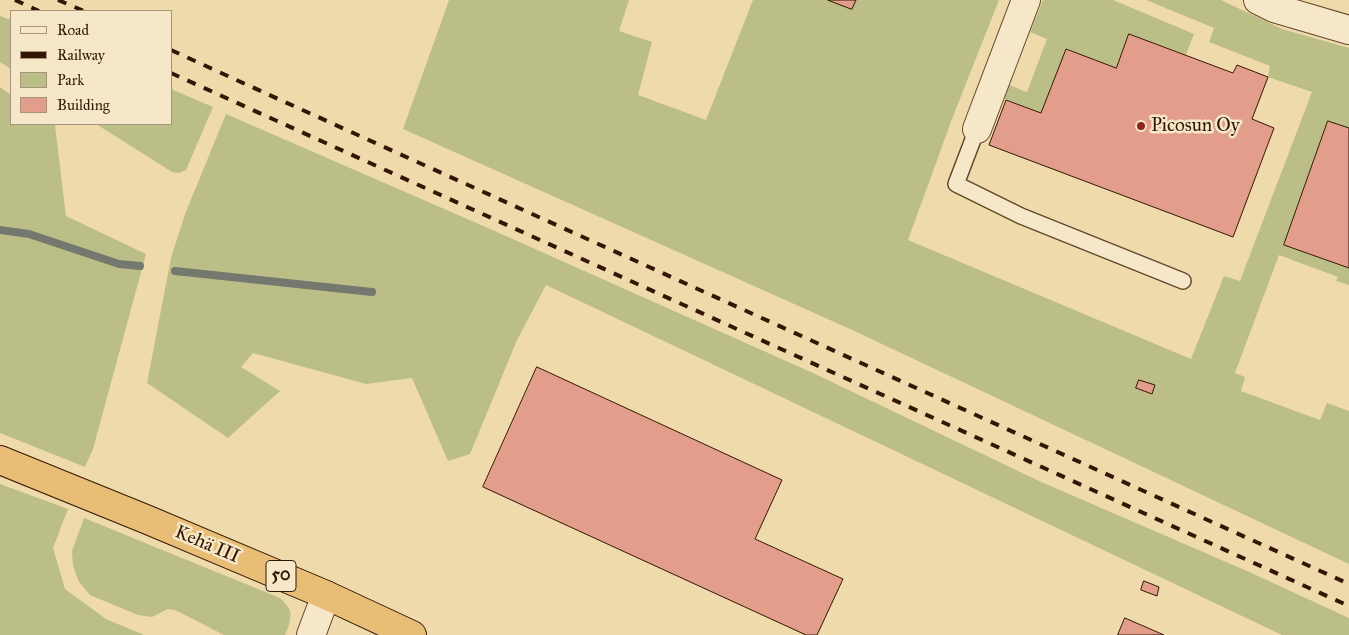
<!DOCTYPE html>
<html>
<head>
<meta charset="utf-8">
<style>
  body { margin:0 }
  #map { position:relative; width:1349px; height:635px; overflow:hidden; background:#efdaab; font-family:"IM FELL Great Primer",serif }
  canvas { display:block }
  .legend { position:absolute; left:10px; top:10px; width:162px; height:115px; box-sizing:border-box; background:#f5e7c8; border:1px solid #a7947a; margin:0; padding:6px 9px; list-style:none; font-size:15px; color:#331704 }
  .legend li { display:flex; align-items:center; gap:10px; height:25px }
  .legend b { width:25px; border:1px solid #a7947a }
</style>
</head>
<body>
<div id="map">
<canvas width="1349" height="635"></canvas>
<ul class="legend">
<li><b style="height:6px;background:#f5e7c8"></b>Road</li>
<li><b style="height:6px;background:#331704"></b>Railway</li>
<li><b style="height:14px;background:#bbbf87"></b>Park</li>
<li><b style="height:14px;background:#e39d8b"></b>Building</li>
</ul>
</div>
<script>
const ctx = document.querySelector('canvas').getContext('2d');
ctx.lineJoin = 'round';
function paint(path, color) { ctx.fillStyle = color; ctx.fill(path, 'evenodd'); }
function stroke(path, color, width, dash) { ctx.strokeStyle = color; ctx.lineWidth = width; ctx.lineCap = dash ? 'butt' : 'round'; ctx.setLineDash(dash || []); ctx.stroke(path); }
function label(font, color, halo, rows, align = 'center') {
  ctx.font = font + ' "IM FELL Great Primer",serif'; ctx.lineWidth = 5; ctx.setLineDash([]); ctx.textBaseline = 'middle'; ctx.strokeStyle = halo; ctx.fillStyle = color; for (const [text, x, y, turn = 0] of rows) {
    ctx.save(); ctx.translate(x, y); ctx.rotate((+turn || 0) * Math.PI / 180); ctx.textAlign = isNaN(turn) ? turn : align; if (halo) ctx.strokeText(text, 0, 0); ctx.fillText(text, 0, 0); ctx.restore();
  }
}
paint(new Path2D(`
  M449,0H629L619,31L652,42L638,95L706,120L753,0H828L852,9L856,0H999L952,119L908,240L1191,359L1224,276L1240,281L1312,92L1268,77L1270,66L1209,42L1214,28L1146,0H1221L1282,29L1349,48V128L1328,121L1284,245L1349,268V285L1336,281L1338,277L1279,255L1235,373L1245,377L1241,391L1320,420L1327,403L1349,411V564L850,329L403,129Z
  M1043,0H1113L1194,34L1186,55L1129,34L1116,68L1066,49L1041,113L1003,98L1009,85L1027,92L1047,39L1030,32Z
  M0,16L11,20V69L0,62Z
  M0,87L11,95V124H53L55,125L66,216L146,254L93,449L85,467L0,433Z
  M171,89L213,107L186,170L179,173L172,172L96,124H171Z
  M226,114L488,228L813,373L1039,481L1247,571L1349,618V635H1282L546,285L517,340L470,454L448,461L412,378L366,384L253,353L241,367L280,391L228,438L147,383L171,258L185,214Z
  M0,484L68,509L53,548L65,589L106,619L144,635H0Z
  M84,518L280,598C283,601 289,607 290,611C292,618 288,629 285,635H224L175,610L168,609L152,617L138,615L90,595L79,582L73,566L72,551Z`), '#bbbf87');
stroke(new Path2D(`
  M0,230L29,234L119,264L140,266
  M175,271L372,292`), '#74786e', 8);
const building = new Path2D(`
  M828,0H856L852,9Z
  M1129,34L1233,73L1237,65L1268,77L1252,119L1274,128L1233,237L989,145L1006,100L1041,113L1066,49L1116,68Z
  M1328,121L1349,128V268L1284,245Z
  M537,367L782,480L755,539L843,579L817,635H806L483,487Z
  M1139,380L1155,385L1152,394L1136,388Z
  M1144,581L1159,587L1157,596L1141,590Z
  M1125,618L1164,635H1118Z`);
paint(building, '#e39d8b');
stroke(building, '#331704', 1);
const service = new Path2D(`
  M977,129L956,184L1021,216L1183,281`);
const minor = new Path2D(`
  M977,129L1026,0
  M311,635L326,595`);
const tertiary = new Path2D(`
  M1258,0L1274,8L1349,30`);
const trunk = new Path2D(`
  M0,460L148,520L326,595L412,635`);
stroke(service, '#62482e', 18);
stroke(minor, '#62482e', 30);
stroke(tertiary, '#62482e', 30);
stroke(trunk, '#331704', 30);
stroke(service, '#f5e7c8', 15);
stroke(minor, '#f5e7c8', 28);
stroke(tertiary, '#f5e7c8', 28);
stroke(trunk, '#e8bd76', 28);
stroke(new Path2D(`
  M15,0L39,11
  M58,0L84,11
  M171,50L265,93L1349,584
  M171,73L1349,606`), '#331704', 4, [9, 9]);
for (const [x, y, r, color] of [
  [1141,126,5,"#8f2418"]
]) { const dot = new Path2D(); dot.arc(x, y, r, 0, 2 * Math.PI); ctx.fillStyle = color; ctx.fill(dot); stroke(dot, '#f5e7c8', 2); }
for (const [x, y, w] of [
  [281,576,30]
]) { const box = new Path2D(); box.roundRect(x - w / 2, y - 15.5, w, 31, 4); ctx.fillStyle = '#f5e7c8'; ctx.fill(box); stroke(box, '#331704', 1); }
label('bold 18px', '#331704', null, [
  ["50",281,576]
]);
label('19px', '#331704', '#f5e7c8', [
  ["Picosun Oy",1151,126]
], 'left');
label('19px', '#331704', '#f5e7c8', [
  ["Kehä III",207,545,23]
]);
</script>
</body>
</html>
